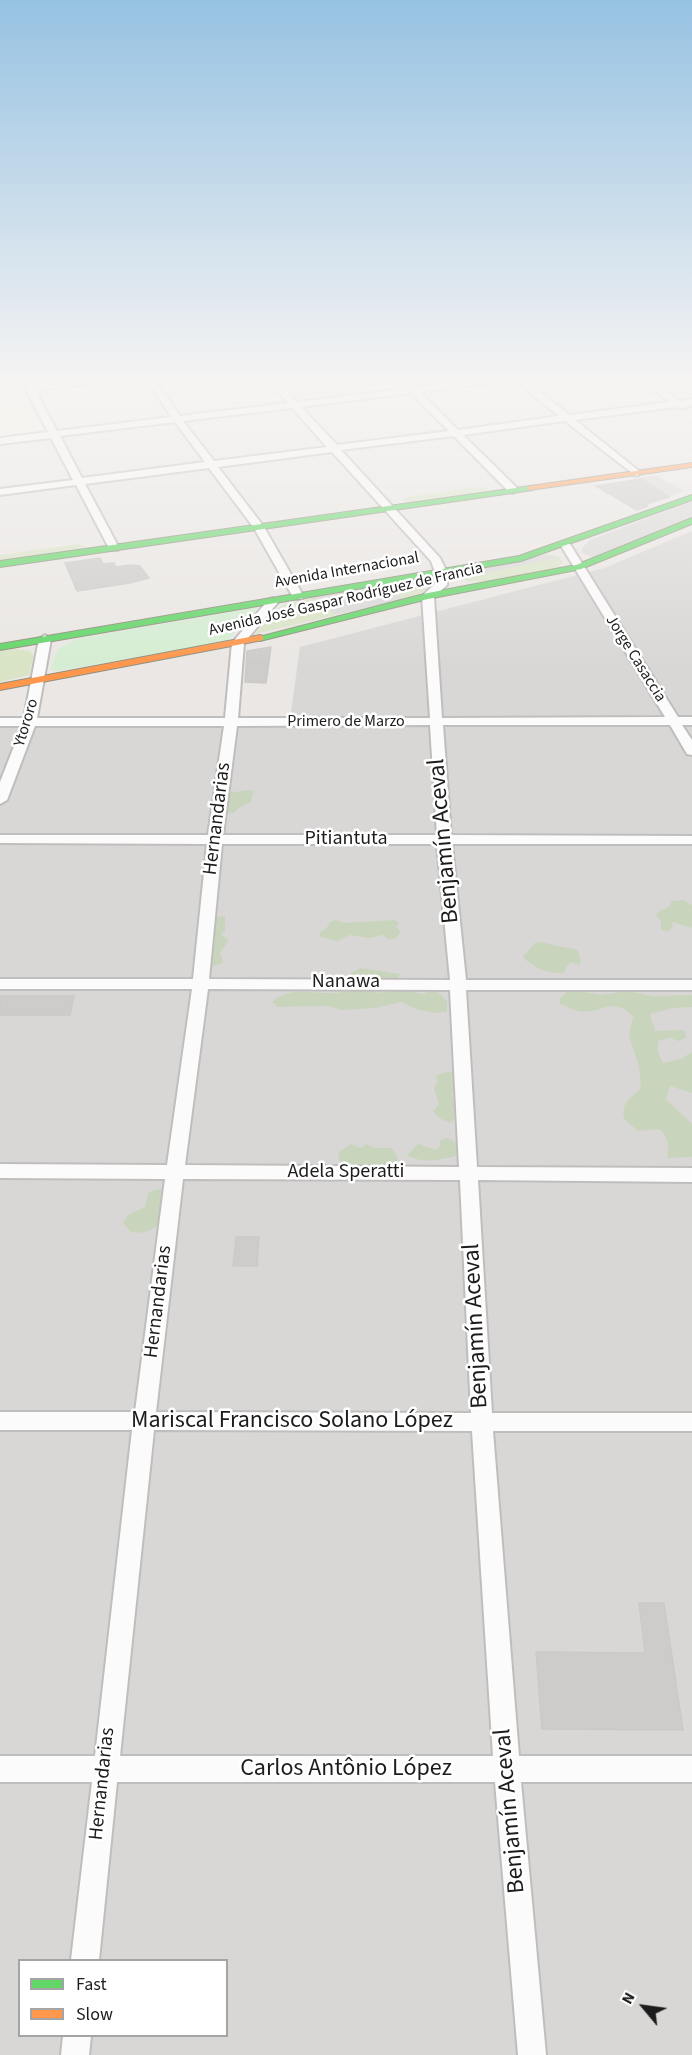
<!DOCTYPE html>
<html>
<head>
<meta charset="utf-8">
<style>
  body { margin:0 }
  #map { position:relative; width:692px; height:2055px; overflow:hidden; background:#eae7e4; font-family:"Source Sans 3",sans-serif }
  canvas { display:block }
  .legend { position:absolute; left:18px; top:1959px; width:210px; height:78px; box-sizing:border-box; background:#fff; border:2px solid #a4a4a4; margin:0; padding:8px 10px; list-style:none; font-size:18px; color:#1c1c1c }
  .legend li { display:flex; align-items:center; gap:12px; height:30px }
  .legend b { width:30px; border:2px solid #a4a4a4 }
  .north { position:absolute; left:614px; top:1977px; width:60px; height:60px; -webkit-text-stroke:4px #fff; paint-order:stroke; rotate:299deg; font-size:16px; font-weight:700; line-height:24px; text-align:center; color:#1c1c1c }
  .north::after { content:''; display:block; margin:auto; width:21px; height:27px; background:#1c1c1c; clip-path:polygon(50% 0,100% 100%,50% 72%,0 100%) }
</style>
</head>
<body>
<div id="map">
<canvas width="692" height="2055"></canvas>
<ul class="legend">
<li><b style="height:8px;background:#63d668"></b>Fast</li>
<li><b style="height:8px;background:#ff974d"></b>Slow</li>
</ul>
<div class="north">N</div>
</div>
<script>
const ctx = document.querySelector('canvas').getContext('2d');
ctx.lineJoin = 'round';
function paint(path, color) { ctx.fillStyle = color; ctx.fill(path, 'evenodd'); }
function stroke(path, color, width, dash) { ctx.strokeStyle = color; ctx.lineWidth = width; ctx.lineCap = dash ? 'butt' : 'round'; ctx.setLineDash(dash || []); ctx.stroke(path); }
function label(font, color, halo, rows, align = 'center') {
  ctx.font = font + ' "Source Sans 3",sans-serif'; ctx.lineWidth = 5; ctx.setLineDash([]); ctx.textBaseline = 'middle'; ctx.strokeStyle = halo; ctx.fillStyle = color; for (const [text, x, y, turn = 0] of rows) {
    ctx.save(); ctx.translate(x, y); ctx.rotate((+turn || 0) * Math.PI / 180); ctx.textAlign = isNaN(turn) ? turn : align; if (halo) ctx.strokeText(text, 0, 0); ctx.fillText(text, 0, 0); ctx.restore();
  }
}
paint(new Path2D(`
  M692,531V2055H0V727L100,725L289,727L300,647L604,568ZM20,1960H226V2036H20Z`), '#d9d7d6');
paint(new Path2D(`
  M14,381L42,431L0,436V383Z`), '#f3f0e0');
paint(new Path2D(`
  M482,486L490,490L404,502L403,500L407,497Z
  M78,544L86,547L0,563V555Z
  M546,554L558,556L563,563L558,567C535,572 476,590 457,577L461,572Z
  M414,580L424,582L427,589C414,598 400,603 389,590V584Z
  M314,598L328,604L337,613L336,615L255,634L281,606L287,603Z
  M14,649L30,651L34,656L29,675L0,682V651Z`), '#d9e4c6');
paint(new Path2D(`
  M249,790L255,792L252,795L251,802L242,806L233,813H226L227,793Z
  M684,900L692,905V928L672,922L673,927L668,931L661,930V921L655,914L670,906L671,901Z
  M225,916V931L221,935L229,940L220,953L223,963L210,967L209,943L214,938L212,935L213,923L217,917Z
  M336,920L343,923L394,920L399,923L396,927L401,931L395,939H388L383,935L369,938L350,935L337,941L321,937L319,934L322,930L326,929L330,922Z
  M540,942L578,950L581,961L579,965L570,962L563,973C546,973 535,969 523,957L535,943Z
  M360,968L400,974L395,982L371,986L375,993L401,990L424,994L427,991H437L447,1001V1012L434,1013L416,1009L401,1002L375,1008L342,1010L328,1006L277,1007L272,1002C293,981 327,1001 352,989L348,982L351,973Z
  M578,991L601,995L627,991L653,996L692,995V1007L673,1008L650,1014L655,1031L683,1030L687,1037L679,1041L670,1038L658,1041V1052L663,1063L681,1059L692,1052V1093L670,1086L666,1099L692,1124V1157L667,1158C669,1145 669,1138 659,1129L638,1131L624,1119C621,1104 629,1098 641,1089L639,1066L629,1036L633,1016C611,995 601,1015 579,1011C572,1010 566,1006 560,1004V998L567,992Z
  M450,1071L456,1075L452,1095L458,1116L450,1123L439,1118L433,1111L439,1104L434,1088L438,1081L435,1076Z
  M448,1138L457,1144L461,1155C444,1159 422,1165 407,1155L418,1144L436,1150L440,1146V1140Z
  M351,1144L361,1148L366,1144L375,1148H392L398,1158L395,1166C377,1169 356,1174 340,1163L338,1153Z
  M158,1189L164,1192L165,1219C156,1229 144,1235 131,1232L123,1223L128,1215L145,1207L148,1193Z`), '#c8d5bc');
paint(new Path2D(`
  M254,608L257,609L226,642L56,671L50,669L58,649L77,639Z`), '#d5edd2');
paint(new Path2D(`
  M655,475L684,491L669,497L639,478Z
  M692,501V517L592,557L581,553L583,547L590,540Z
  M545,555L559,557L460,579L458,577L460,572Z
  M393,584L390,587L391,591L404,599L335,615L327,604L310,598Z`), '#dad9d8');
const building = new Path2D(`
  M642,479L669,497L646,504L648,506L637,510L596,486Z
  M100,558L103,564L114,563L116,567L131,565L140,566L149,578L130,583L77,591L65,563Z
  M271,647L266,683L245,682L247,651Z
  M0,996H74L70,1015H0Z
  M236,1237H259L257,1266H233Z
  M639,1603H664L683,1730L542,1729L536,1652L645,1653Z`);
paint(building, '#ceccca');
stroke(building, '#ccc9c6', 1.5);
const street = new Path2D(`
  M20,378H28L32,385L92,378H120L116,381L35,390L57,431L171,417L146,378H154L180,416L288,403L266,378H275L297,402L491,378H523L569,415L670,402L637,378H647L680,401L692,399V405L681,409L676,407L575,420L639,471V475L636,476L565,421L463,435L517,488L518,490L513,493L509,492L454,436L341,450L440,558L447,572V585L434,597L442,718L665,717L560,544L565,541L570,544L678,717H692V725H682L692,740V755L687,754L670,725H443L451,835L692,836V844H452L466,980H692V990H466L477,1167L692,1168V1182L478,1180L492,1413H692V1431H493L519,1756H692V1782H521L546,2055H518L495,1782H117L99,1960H71L92,1782H0V1756H95L132,1430H0V1412H135L165,1179L0,1178V1164L167,1165L192,989H0V979H193L207,844L0,843V835H208L224,726H35L7,800L0,804V782L22,726H0V718H24L39,639L45,635L51,639L37,718H225L232,643L269,599L273,598L279,601L244,643L238,718H430L422,596L435,584V572L431,561L332,452L218,467L264,527L304,597L302,599H294L254,528L209,468L85,484L119,548L118,550H110L76,485L0,495V489L73,480L51,438L0,444V438L48,432ZM514,380L559,416L458,430L420,392ZM411,393L449,431L337,445L301,407ZM292,408L327,447L214,461L183,421ZM175,422L205,462L82,478L60,436ZM430,725L437,835H223L237,726ZM222,844H437L450,980L209,979ZM208,989L450,990L459,1167L185,1165ZM183,1179L460,1180L471,1413L156,1412ZM154,1430L472,1431L493,1756H120Z
  M63,2036H91L89,2055H61Z`);
const fast = new Path2D(`
  M530,486H533V490L0,567V561Z
  M692,495V500L521,561L0,650V644L519,556Z
  M692,518V524L581,569L428,599L260,641L255,638L428,593L576,565Z`);
const slow = new Path2D(`
  M692,463V467L530,490L526,488L530,486Z
  M260,635L263,636V640L0,690V684Z`);
stroke(street, '#c0bebd', 4);
stroke(fast, '#91907f', 2);
stroke(slow, '#91907f', 2);
paint(street, '#fcfbfb');
paint(fast, '#63d668');
paint(slow, '#ff974d');
const sky = ctx.createLinearGradient(0, 0, 0, 666);
sky.addColorStop(0, '#96c2e2');
sky.addColorStop(0.57, '#f6f4f3');
sky.addColorStop(1, '#f6f4f300');
ctx.fillStyle = sky;
ctx.fillRect(0, 0, 692, 666);
label('16px', '#1c1c1c', '#fff', [
  ["Avenida Internacional",347,571,-10],
  ["Avenida José Gaspar Rodríguez de Francia",346,600,-13],
  ["Jorge Casaccia",635,659,58],
  ["Primero de Marzo",346,722],
  ["Ytororo",27,723,-73]
]);
label('20px', '#1c1c1c', '#fff', [
  ["Hernandarias",218,819,-83],
  ["Pitiantuta",346,840],
  ["Nanawa",346,983],
  ["Adela Speratti",346,1173],
  ["Hernandarias",159,1302,-83],
  ["Hernandarias",103,1784,-84]
]);
label('24px', '#1c1c1c', '#fff', [
  ["Benjamín Aceval",445,841,-95],
  ["Benjamín Aceval",477,1326,-93],
  ["Mariscal Francisco Solano López",292,1422],
  ["Carlos Antônio López",346,1770],
  ["Benjamín Aceval",511,1811,-95]
]);
</script>
</body>
</html>
